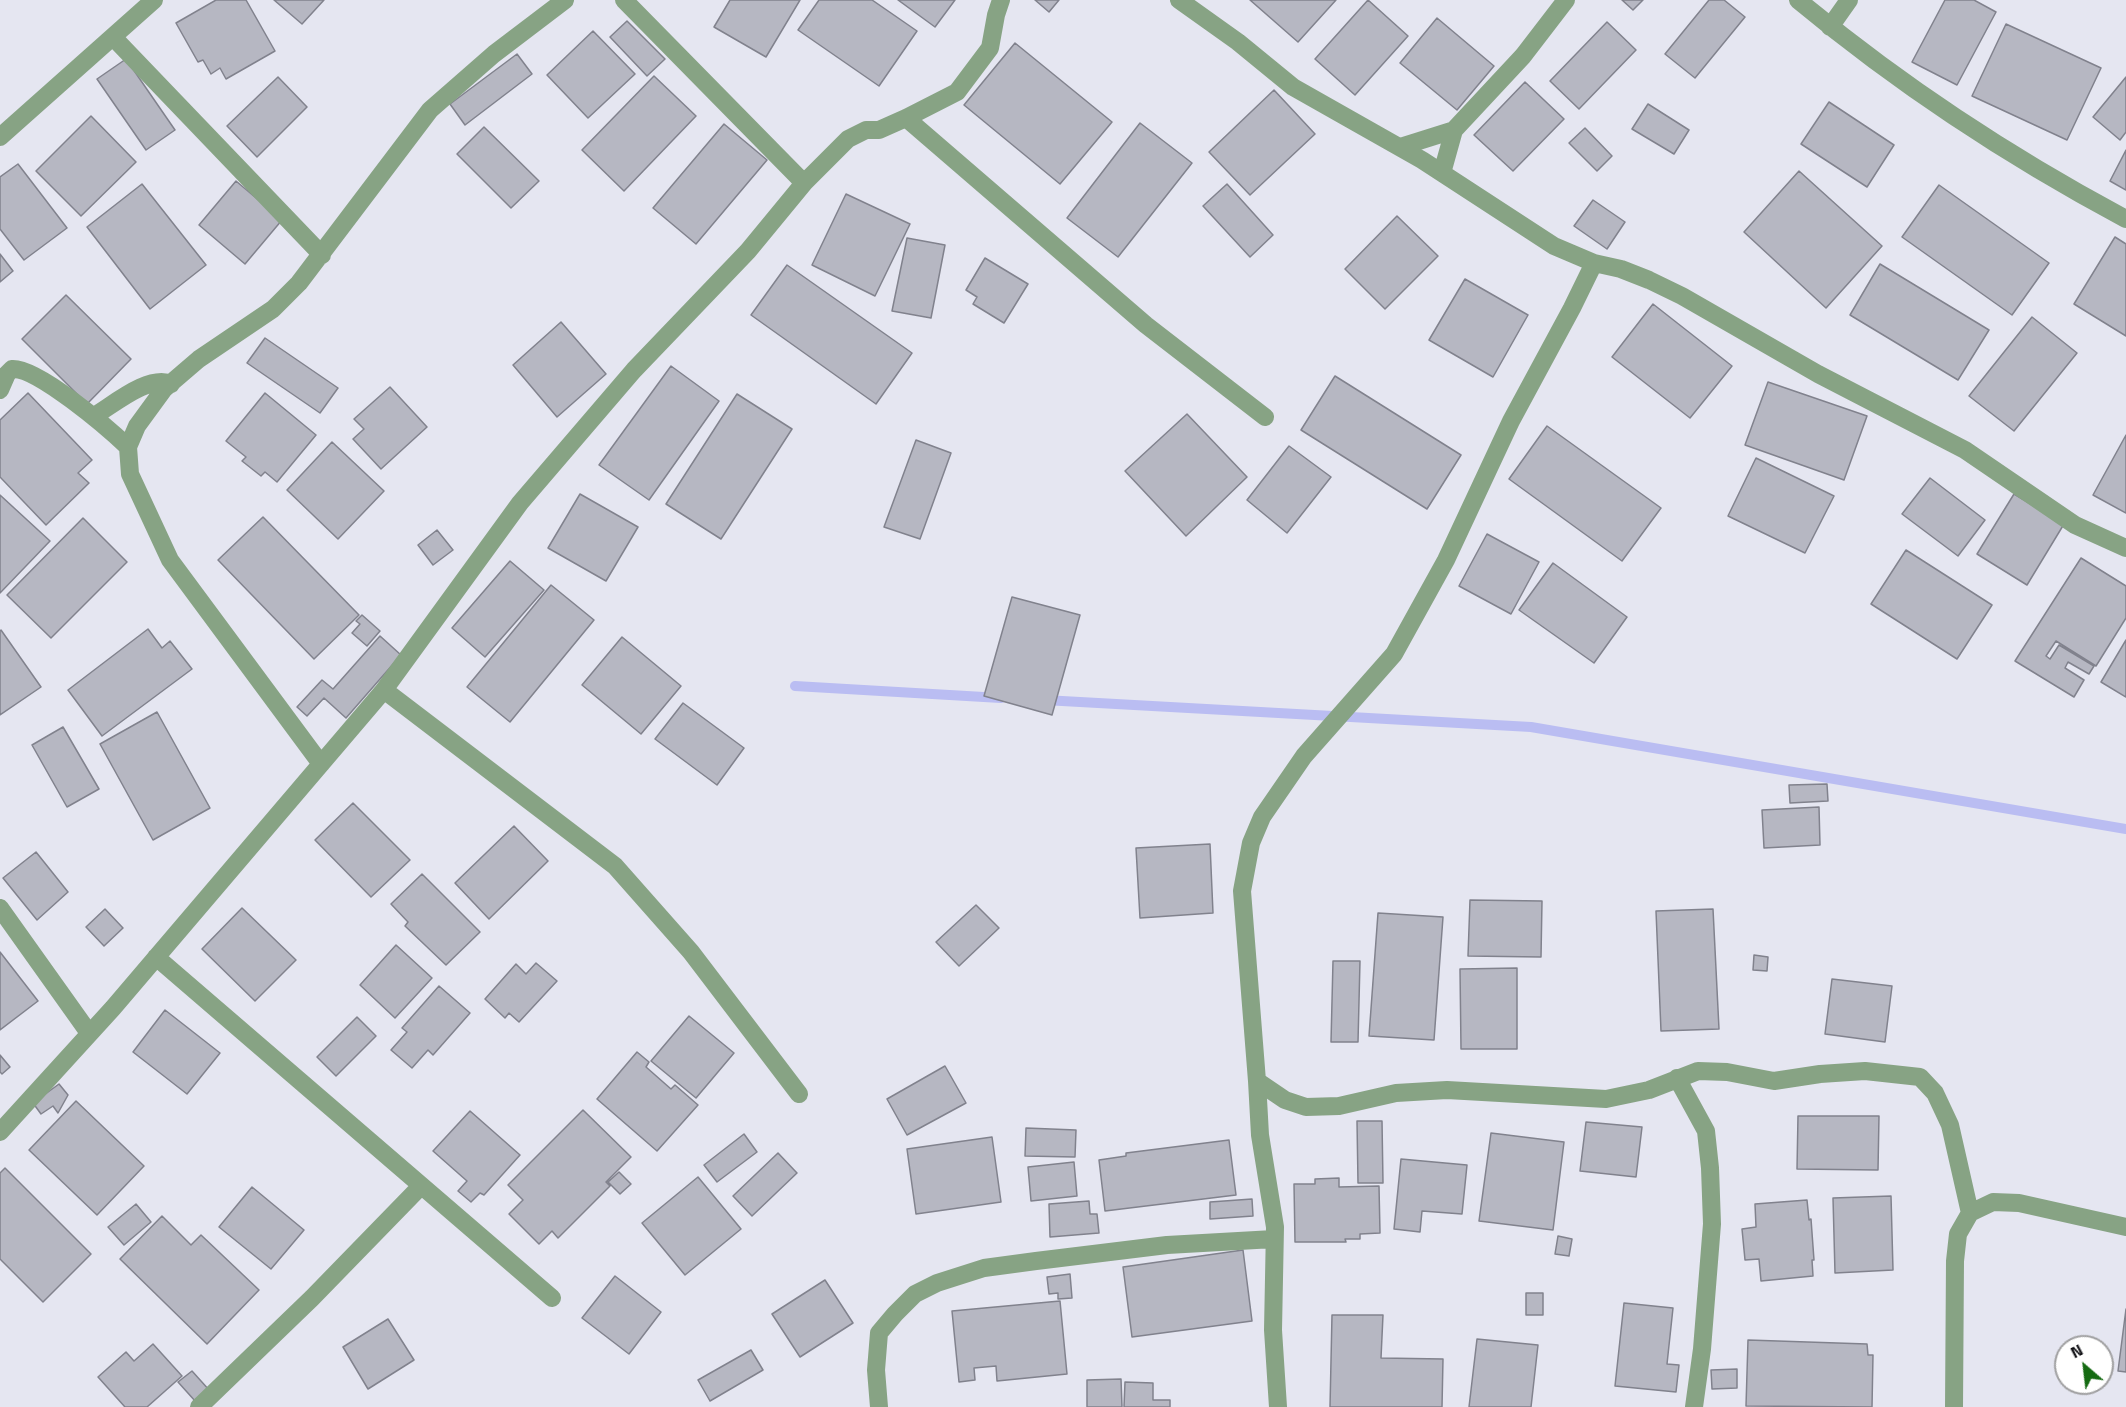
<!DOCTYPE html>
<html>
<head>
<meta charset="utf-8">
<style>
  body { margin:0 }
  #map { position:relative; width:2126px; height:1407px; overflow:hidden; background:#e5e6f1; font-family:"Titillium Web",sans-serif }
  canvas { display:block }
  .north { position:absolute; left:2054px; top:1335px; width:60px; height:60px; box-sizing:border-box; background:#fff; border:2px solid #9f9fa0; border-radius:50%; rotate:332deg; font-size:16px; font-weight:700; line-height:24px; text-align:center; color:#0e0e12 }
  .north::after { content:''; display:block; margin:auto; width:21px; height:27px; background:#156b12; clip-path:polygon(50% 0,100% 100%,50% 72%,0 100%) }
</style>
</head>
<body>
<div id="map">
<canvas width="2126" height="1407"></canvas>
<div class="north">N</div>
</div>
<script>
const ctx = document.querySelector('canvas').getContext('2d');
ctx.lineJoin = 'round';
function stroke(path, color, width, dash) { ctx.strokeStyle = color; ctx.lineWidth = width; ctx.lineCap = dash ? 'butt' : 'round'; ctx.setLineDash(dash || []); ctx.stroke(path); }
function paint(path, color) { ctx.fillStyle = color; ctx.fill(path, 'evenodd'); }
stroke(new Path2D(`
  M795,686L1001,698
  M1044,700L1531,727L2126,829`), '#babdf2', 10);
const building = new Path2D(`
  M216,0H246L275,51L226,79L220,68L211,74L203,60L198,62L176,23Z
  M274,0H324L302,24Z
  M730,0H800L766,57L714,27Z
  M819,0H872L917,31L879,86L798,30Z
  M898,0H955L935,27Z
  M1035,0H1059L1049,12Z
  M1250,0H1336L1298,42Z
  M1368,0L1408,36L1355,95L1315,59Z
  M1622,0H1643L1633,10Z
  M1709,0H1724L1745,17L1695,78L1665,54Z
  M1945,0H1974L1996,12L1957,85L1912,62Z
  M1437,18L1494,66L1457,110L1400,63Z
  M627,21L665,59L647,76L610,37Z
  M1607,22L1636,50L1579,109L1550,81Z
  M2006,24L2101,68L2067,140L1972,96Z
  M593,31L635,74L588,118L547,75Z
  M1015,43L1112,122L1060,184L964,105Z
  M517,54L532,74L465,125L450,104Z
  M126,59L175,130L146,150L97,79Z
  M654,76L696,116L624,191L582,150Z
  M278,77L307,107L257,157L227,126Z
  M2126,77V132L2120,140L2093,117Z
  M1525,82L1564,119L1513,171L1474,135Z
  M1274,90L1315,134L1250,195L1209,152Z
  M1829,102L1894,145L1867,187L1801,144Z
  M1648,104L1689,130L1674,154L1632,129Z
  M91,116L136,162L81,216L36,171Z
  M1140,123L1192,163L1118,257L1067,218Z
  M724,124L767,160L696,244L653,208Z
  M484,127L539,181L511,208L457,154Z
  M1585,128L1612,156L1597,171L1569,143Z
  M2126,150V190L2110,181Z
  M18,164L67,228L24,260L0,229V177Z
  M1799,171L1882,246L1826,308L1744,232Z
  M236,181L282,220L245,264L199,225Z
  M142,184L206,265L150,309L87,227Z
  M1227,184L1273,235L1250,257L1203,206Z
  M1939,185L2049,263L2012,315L1902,237Z
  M846,194L910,224L875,296L812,265Z
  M1593,200L1625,222L1607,249L1574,226Z
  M1397,216L1438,256L1385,309L1345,269Z
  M2115,237L2126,244V336L2074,304Z
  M907,238L945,245L931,318L892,311Z
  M0,254L13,271L0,282Z
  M985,258L1028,284L1004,323L973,304L977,297L966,290Z
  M1880,264L1989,330L1958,380L1850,315Z
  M787,265L912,353L876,404L751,315Z
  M1465,279L1528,315L1493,377L1429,340Z
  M66,295L131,359L87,404L22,339Z
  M1653,304L1732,366L1690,418L1612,357Z
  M2032,317L2077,353L2014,431L1969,396Z
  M561,322L606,374L557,417L513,365Z
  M265,338L338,388L320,413L247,363Z
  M671,366L719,401L649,500L599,465Z
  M1335,376L1461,455L1427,509L1301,430Z
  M1768,382L1867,416L1844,480L1745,445Z
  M390,387L427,427L381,469L353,439L364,429L354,419Z
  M28,393L92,460L78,473L89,483L46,525L0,477V420Z
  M265,393L316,435L277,482L265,472L261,476L242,461L246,457L226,441Z
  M737,394L792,429L721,539L666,504Z
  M1187,414L1247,477L1186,536L1125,471Z
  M1547,426L1661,508L1622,561L1509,479Z
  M2126,435V513L2093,495Z
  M916,440L951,453L920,539L884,527Z
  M332,442L384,491L338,539L287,490Z
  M1289,446L1331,477L1287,533L1247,500Z
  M1756,458L1834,496L1805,553L1728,516Z
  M1930,478L1985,520L1958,556L1902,514Z
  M580,494L638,527L606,581L548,548Z
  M2014,494L2064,524L2027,585L1977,554Z
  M0,495L50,541L0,593Z
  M263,517L359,615L314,659L218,560Z
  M83,518L127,562L51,638L7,595Z
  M437,530L453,550L433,565L418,545Z
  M1487,534L1539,562L1511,614L1459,586Z
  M1906,550L1992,605L1957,659L1871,604Z
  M2081,558L2126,586V618L2096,666L2056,641L2046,656L2050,659L2059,645L2094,666L2089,674L2068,662L2065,668L2084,680L2074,697L2015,661Z
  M510,561L544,590L485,657L452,628Z
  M1553,563L1627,617L1594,663L1519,610Z
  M551,585L594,620L510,722L467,687Z
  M1012,597L1080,615L1052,715L984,696Z
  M362,615L380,631L367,646L352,633L360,624L356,621Z
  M148,629L162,648L170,641L192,669L102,736L68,690Z
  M1,630L41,687L0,715V631Z
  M380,636L401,655L346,718L324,698L307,716L297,707L322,680L333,689Z
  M622,637L681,686L641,734L582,685Z
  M2126,640V697L2101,682Z
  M683,703L744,748L717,785L655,739Z
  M157,712L210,808L153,840L100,744Z
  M63,727L99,789L67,807L32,745Z
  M1827,784L1828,801L1790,803L1789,785Z
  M353,803L410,860L371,897L315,840Z
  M1819,807L1820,845L1764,848L1762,810Z
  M514,826L548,861L489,919L455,883Z
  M1210,844L1213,913L1140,918L1136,848Z
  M36,852L68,892L37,920L3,878Z
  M422,874L480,932L446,965L405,926L408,922L391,904Z
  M1470,900L1542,901L1541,957L1468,956Z
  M976,905L999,928L959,966L936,942Z
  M242,908L296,960L255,1001L202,949Z
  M105,909L123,928L104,946L86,927Z
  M1713,909L1719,1029L1661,1031L1656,911Z
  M1378,913L1443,917L1434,1040L1369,1036Z
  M396,945L432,978L395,1018L360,985Z
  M0,952L38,1001L0,1030Z
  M1754,955L1768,957L1767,971L1753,970Z
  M1333,961H1360L1358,1042H1331Z
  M536,963L557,981L519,1022L509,1013L505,1018L485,999L516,964L526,974Z
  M1517,968V1049H1461L1460,969Z
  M1832,979L1892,986L1885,1042L1825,1034Z
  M439,986L470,1013L433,1055L428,1050L412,1068L391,1050L407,1032L402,1028Z
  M165,1010L220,1053L187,1094L133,1052Z
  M689,1016L734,1053L696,1098L651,1061Z
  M357,1017L376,1036L336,1076L317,1057Z
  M637,1052L649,1062L646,1067L671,1089L675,1085L698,1105L657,1151L597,1099Z
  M0,1055L10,1067L2,1074L0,1072Z
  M945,1066L966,1103L907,1135L887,1099Z
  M59,1084L68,1095L58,1113L53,1106L41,1114L33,1103Z
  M76,1101L144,1166L97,1215L29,1150Z
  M583,1110L631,1157L606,1182L610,1186L558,1238L552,1231L539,1244L509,1214L523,1200L508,1185Z
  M470,1111L520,1155L484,1195L480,1193L471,1202L458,1191L467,1181L433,1151Z
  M1798,1116H1879L1878,1170L1797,1169Z
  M1357,1121H1382L1383,1183H1358Z
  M1586,1122L1642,1127L1636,1177L1580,1171Z
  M1026,1128L1076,1130L1075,1157L1025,1156Z
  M1491,1133L1564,1142L1553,1230L1479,1221Z
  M744,1134L757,1152L717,1182L704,1165Z
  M992,1137L1001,1202L916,1214L907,1149Z
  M1229,1140L1236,1195L1105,1211L1099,1160L1126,1156V1153Z
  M778,1153L797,1173L752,1216L733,1196Z
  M1401,1159L1467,1165L1462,1214L1422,1211L1420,1232L1394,1229Z
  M1074,1162L1077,1196L1031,1201L1028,1167Z
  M5,1168L91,1254L43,1302L0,1259V1173Z
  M619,1172L631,1184L620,1194L608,1182Z
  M698,1177L741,1229L685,1275L642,1223Z
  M1339,1178V1187L1379,1186L1380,1233L1360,1234V1239H1345L1346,1242H1295L1294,1184H1315V1179Z
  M252,1187L304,1230L271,1269L219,1227Z
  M1891,1196L1893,1270L1835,1273L1833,1198Z
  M1252,1199L1253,1216L1210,1219V1202Z
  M1807,1200L1809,1220L1811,1219L1814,1260H1812L1813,1276L1761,1281L1759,1259L1745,1260L1742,1229L1756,1227L1755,1204Z
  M1089,1201L1090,1214H1097L1099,1233L1050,1237L1049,1204Z
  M136,1204L151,1222L124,1245L108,1227Z
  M162,1216L191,1245L201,1235L259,1290L207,1344L120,1259Z
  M1558,1236L1572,1239L1569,1256L1555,1254Z
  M1243,1250L1252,1321L1132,1337L1123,1267Z
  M1070,1274L1072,1298L1058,1299V1293L1049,1294L1047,1277Z
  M615,1276L661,1312L629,1354L582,1318Z
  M825,1280L853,1323L800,1357L772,1314Z
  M1526,1293H1543V1315H1526Z
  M1060,1301L1067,1374L997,1381L996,1366L974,1368L975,1380L959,1382L952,1311Z
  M1624,1303L1673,1308L1667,1364L1679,1365L1676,1392L1615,1386Z
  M2126,1309V1372L2118,1371Z
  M1332,1315H1383L1381,1358L1443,1359L1442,1407H1330Z
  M388,1319L414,1360L368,1389L343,1347Z
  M1477,1339L1538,1345L1531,1407H1469Z
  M1748,1340L1867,1344L1868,1355H1873L1872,1407L1746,1406Z
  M153,1344L182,1376L147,1407H125L98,1377L126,1352L134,1361Z
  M751,1350L763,1370L710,1401L698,1380Z
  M1737,1369V1388L1712,1389L1711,1370Z
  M192,1371L210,1391L196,1402L178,1382Z
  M1121,1379L1122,1407H1087V1380Z
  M1125,1382L1153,1383V1400H1170V1407H1124Z`);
paint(building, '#b6b7c2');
stroke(building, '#81828d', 1.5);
stroke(new Path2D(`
  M624,0L804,183
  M1179,0L1238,42L1293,87L1422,160L1554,246L1594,263L1621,269L1649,280L1682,296L1818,374L1965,450L2075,525L2126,548
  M1798,0C1899,84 2010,157 2126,219
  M1830,27L1849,0
  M113,37L322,255
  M906,118L1146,325L1265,417
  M0,137L154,0
  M1400,147L1454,130
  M1442,173L1454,130L1523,56L1566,0
  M0,390L7,374L12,369C37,367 108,428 128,447
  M94,416C113,405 149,374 171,384
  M384,690L615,866L691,952L799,1094
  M321,764L170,560L130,474L128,447L137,426L164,389L199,359L273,309L299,283L430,110L494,54L565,0
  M0,908L89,1033
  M156,957L552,1298
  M1677,1078L1706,1131L1710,1168L1712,1224L1702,1349L1694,1407
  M1257,1081L1285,1100L1306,1107L1339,1106L1396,1093L1447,1090L1606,1099L1649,1090L1698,1071L1727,1072L1774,1081L1820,1074L1865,1071L1920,1077L1935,1093L1950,1125L1970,1213
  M0,1132L113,1008L384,690L520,503L634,370L748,251L804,183L848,139L866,130H879L906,118L957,92L990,48L996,15L1001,0
  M199,1407L312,1298L421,1186
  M879,1407L876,1370L879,1333L895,1314L915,1294L937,1283L984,1268L1036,1261L1167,1245L1274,1239
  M1278,1407L1273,1330L1275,1227L1260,1135L1257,1081L1242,891L1251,843L1262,817L1304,756L1394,654L1446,560L1511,421L1572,308L1594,263
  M1954,1407L1955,1261L1958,1234L1970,1213L1993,1202L2019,1203L2126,1227`), '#87a384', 18);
</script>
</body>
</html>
